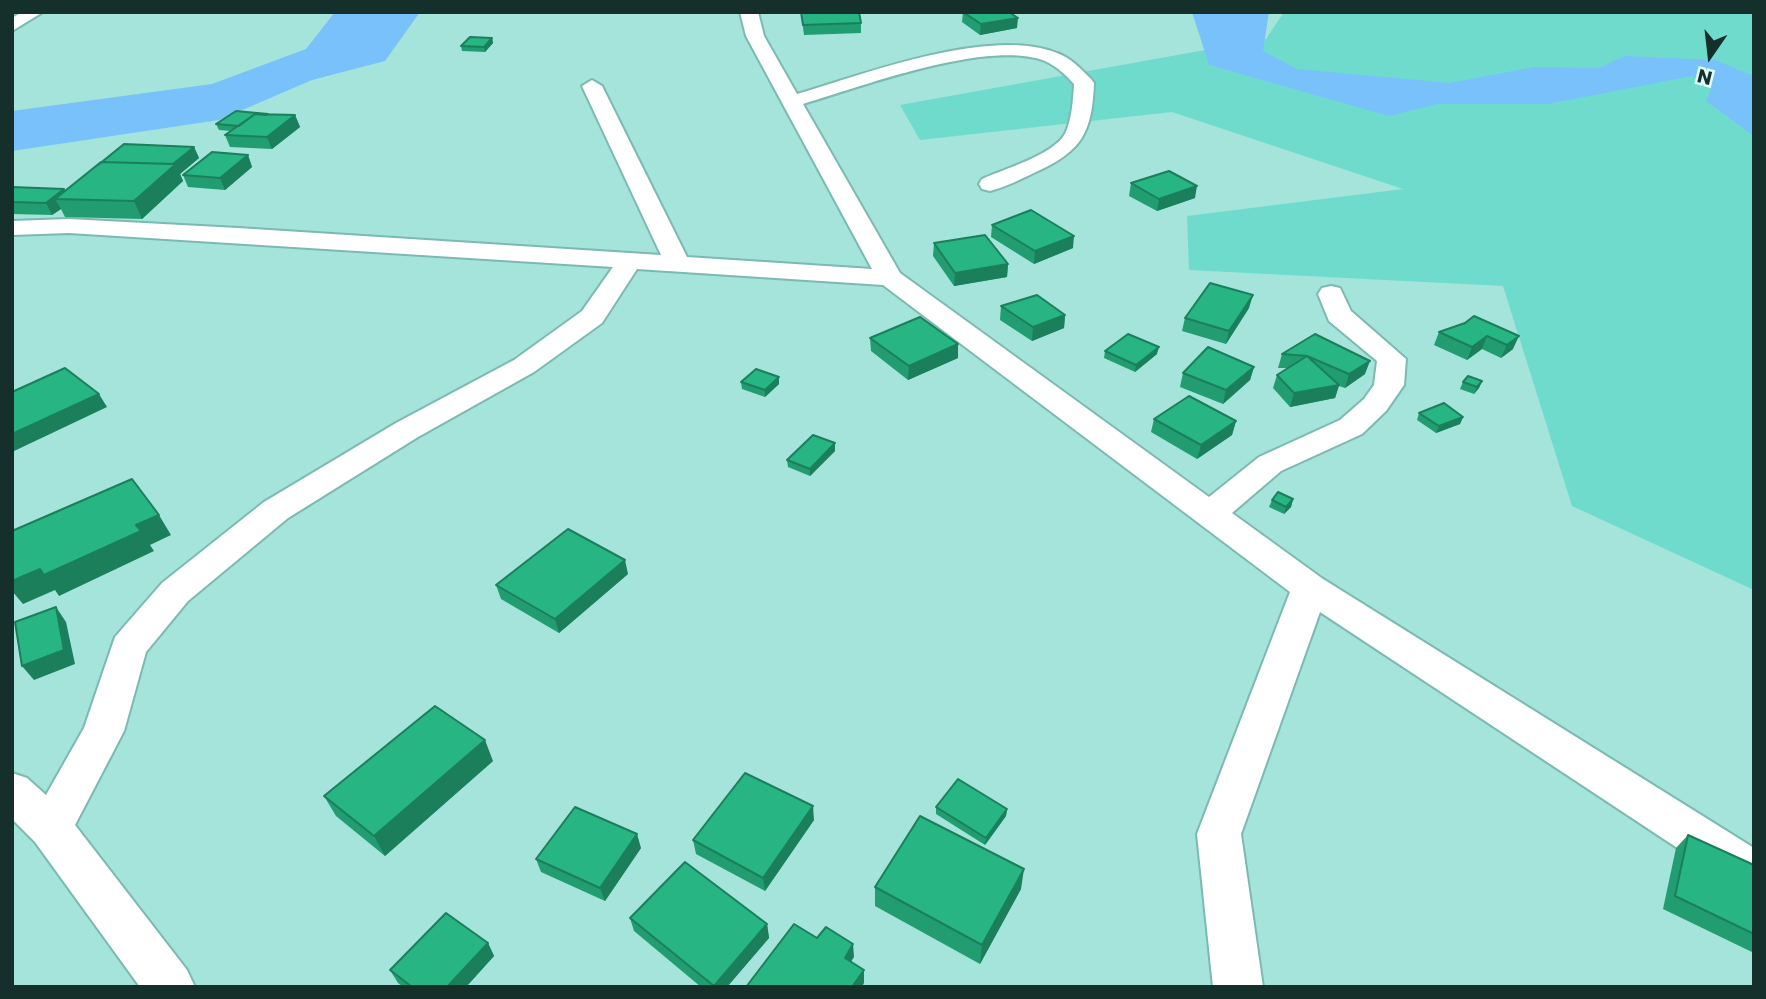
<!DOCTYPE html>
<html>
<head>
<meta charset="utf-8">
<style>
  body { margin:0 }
  #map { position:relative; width:1766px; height:999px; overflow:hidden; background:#a5e4da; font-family:Poppins,sans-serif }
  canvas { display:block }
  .frame { position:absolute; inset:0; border:14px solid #152f2b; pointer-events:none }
  .north { position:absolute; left:1675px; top:21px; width:70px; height:70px; -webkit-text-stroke:5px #e0fef9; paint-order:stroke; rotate:194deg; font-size:19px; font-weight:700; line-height:28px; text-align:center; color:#152f2b }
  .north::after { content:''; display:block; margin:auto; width:24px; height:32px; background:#152f2b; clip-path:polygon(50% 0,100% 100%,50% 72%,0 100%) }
</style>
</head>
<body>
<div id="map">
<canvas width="1766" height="999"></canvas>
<div class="frame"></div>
<div class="north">N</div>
</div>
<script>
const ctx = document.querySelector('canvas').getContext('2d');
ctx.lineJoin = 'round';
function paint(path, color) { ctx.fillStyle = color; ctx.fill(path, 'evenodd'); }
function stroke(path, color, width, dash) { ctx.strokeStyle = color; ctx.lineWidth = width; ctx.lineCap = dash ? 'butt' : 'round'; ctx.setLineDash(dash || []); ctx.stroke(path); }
paint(new Path2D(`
  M1284,12H1754V590L1572,506L1503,286L1189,270L1187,216L1403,189L1172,112L920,140L900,105L1266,39Z`), '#6fdbcd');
paint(new Path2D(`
  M335,12H420L385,61L312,80L219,120L12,151V111L212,84L306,49Z
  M1192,12H1269L1263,51L1297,69L1450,83L1534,67L1599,68L1625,56L1715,60L1754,76V136L1706,101L1712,87L1692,76L1548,104H1438L1389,116L1209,65Z`), '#78c1fa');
const street = new Path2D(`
  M22,12H43L12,31V18Z
  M740,12H758L764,36L797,94C864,74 991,26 1057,53C1071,58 1081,69 1091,79L1094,83C1092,133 1082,151 1036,172C1021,179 1006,187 990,191L982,189L979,184L982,179C1004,169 1053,155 1065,134C1072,119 1073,100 1074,84C1066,75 1056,66 1045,61C987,39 861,87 803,104L900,273L1209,497L1259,457L1340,420L1364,399L1374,385L1377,361L1329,321L1318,294L1322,288L1331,286L1340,288L1351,311L1406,359L1404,385L1386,411L1362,434L1281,471L1232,513L1323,579L1754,848V894L1738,888L1320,612L1241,834L1263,987H1213L1197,834L1290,592L883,285L637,269L602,323L534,372L418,437L288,518L188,601L146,652L124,731L75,825L187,970L195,987H140L35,842L12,819V773L27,778L46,795L84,728L115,637L162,583L264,502L396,423L514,360L582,311L613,267L69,233L12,235V221L69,219L238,228L661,255L582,86L592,80L602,86L687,257L872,269L746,36Z`);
stroke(street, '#7cbab1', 4);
paint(street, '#fff');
paint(new Path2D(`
  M801,12L861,23V33L804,35Z
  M963,12L1017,28L980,35L962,22Z
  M492,38L493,43L485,52L462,51L461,46Z
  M268,115H295L300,127L272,149L230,147L225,135L231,131L219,130L216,124Z
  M194,147L199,158L180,174L183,181L142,219L65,217L61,209L52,215L12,214V187L65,191Z
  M248,155L252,167L225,190L188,187L183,175Z
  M1131,183L1195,198L1157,211L1129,196Z
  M992,225L1073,248L1034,264L991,237Z
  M934,243L1008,264L1007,277L954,286L933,256Z
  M1001,306L1065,315L1064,328L1032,341L1000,320Z
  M1249,308L1226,344L1182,331L1185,318Z
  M1474,316L1513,349L1501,358L1482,349L1467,360L1434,345L1439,332L1465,323Z
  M1315,334L1365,374L1345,388L1339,386L1335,398L1290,407L1273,388L1277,375L1287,368H1278L1282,354Z
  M870,338L958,358L908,380L871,351Z
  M1105,351L1157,354L1135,372L1104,358Z
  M1254,367L1250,380L1223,404L1180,387L1183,373Z
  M779,377V384L765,397L742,389L741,382Z
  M1482,381L1479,388L1474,394L1460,389L1463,382Z
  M1419,413L1463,417L1460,424L1436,433L1417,420Z
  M1154,419L1236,421L1232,435L1197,459L1151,432Z
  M835,443V451L810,476L788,467L787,460Z
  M1293,499L1291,507L1284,514L1269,507L1272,500Z
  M628,574L559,633L501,599L496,585Z
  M493,761L385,856L336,816L324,796Z
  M936,807L1007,809L1006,816L985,845L936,814Z
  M814,820L765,891L696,854L693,840Z
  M1688,835L1754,865V953L1663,909L1676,848Z
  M641,848L605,901L541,872L536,859Z
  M875,887L1021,889L980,964L875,906Z
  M630,918L767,924L769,938L727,987H701L634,931Z
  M488,943L494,956L466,987H403L398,983L390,970Z`), '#229c71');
paint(new Path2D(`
  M1018,18L1017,28L980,35L981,24Z
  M492,38L493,43L485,52L484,47Z
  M295,115L300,127L272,149L267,137Z
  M194,147L199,158L180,174L183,181L142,219L134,201L170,166Z
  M248,155L252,167L225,190L220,178Z
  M1197,186L1195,198L1157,211L1159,199Z
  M64,189L70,200L55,199L61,209L52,215L46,203Z
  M1074,236L1073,248L1034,264L1035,251Z
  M1008,264L1007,277L954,286L955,273Z
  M1253,295L1249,308L1226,344L1229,331Z
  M1065,315L1064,328L1032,341L1033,327Z
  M1487,336L1482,349L1467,360L1472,347Z
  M1519,336L1513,349L1501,358L1507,345Z
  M958,344V358L908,380L909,366Z
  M1159,347L1157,354L1135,372L1136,365Z
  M1370,361L1365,374L1345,388L1349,374Z
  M1254,367L1250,380L1223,404L1226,390Z
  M779,377V384L765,397V390Z
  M1482,381L1479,388L1474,394L1477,387Z
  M1339,385L1335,398L1290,407L1294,393Z
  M99,394L107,407L12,452V434Z
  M1463,417L1460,424L1436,433L1439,426Z
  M1236,421L1232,435L1197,459L1201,445Z
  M835,443V451L810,476V469Z
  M1293,499L1291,507L1284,514L1286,507Z
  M159,515L171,535L150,545L154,551L59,596L55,590L23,604L12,591V581Z
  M625,560L628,574L559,633L555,619Z
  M56,607L66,622L75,664L34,680L22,666Z
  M485,740L493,761L385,856L374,836Z
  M813,806L814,820L765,891L763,878Z
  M1007,809L1006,816L985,845L986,838Z
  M637,834L641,848L605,901L600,888Z
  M1024,869L1021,889L980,964L982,945Z
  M767,924L769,938L727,987H714Z
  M488,943L494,956L466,987H447Z
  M853,944L854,957L845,971V958Z
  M864,970V983L862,987H852Z`), '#1b7f5c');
const building = new Path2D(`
  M801,12H859L861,23L803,25Z
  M963,12H1009L1018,18L981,24Z
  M470,37L492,38L484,47L461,46Z
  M236,111L268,114L266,115L255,114L239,126L216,124Z
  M255,114L295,115L267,137L225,135Z
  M124,144L194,147L173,164L101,162L98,165Z
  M212,152L248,155L220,178L183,175Z
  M101,162L176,164L134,201L55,199Z
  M1169,171L1197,186L1159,199L1131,183Z
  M12,187L64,189L46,203L12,202Z
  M1031,210L1074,236L1035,251L992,225Z
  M985,235L1008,264L955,273L934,243Z
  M1210,283L1253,295L1229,331L1185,318Z
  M1037,295L1065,315L1033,327L1001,306Z
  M1474,316L1519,336L1507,345L1487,336L1472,347L1439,332L1465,323Z
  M920,317L958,344L909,366L870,338Z
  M1128,334L1159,347L1136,365L1105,351Z
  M1315,334L1370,361L1349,374L1307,356L1339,385L1294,393L1277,375L1307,356L1282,354Z
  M1208,347L1254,367L1226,390L1183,373Z
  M65,368L99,394L12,434V392Z
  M756,369L779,377L765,390L741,382Z
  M1468,376L1482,381L1477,387L1463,382Z
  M1189,396L1236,421L1201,445L1154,419Z
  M1444,403L1463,417L1439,426L1419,413Z
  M813,435L835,443L810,469L787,460Z
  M132,479L159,515L136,525L141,531L44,575L40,569L12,581V531Z
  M1278,492L1293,499L1286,507L1272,500Z
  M568,529L625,560L555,619L496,585Z
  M56,607L64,650L22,666L15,622Z
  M435,706L485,740L374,836L324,796Z
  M745,773L813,806L763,878L693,840Z
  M958,779L1007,809L986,838L936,807Z
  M575,807L637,834L600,888L536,859Z
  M920,816L1024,869L982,945L875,887Z
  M1688,835L1754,865V934L1675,896Z
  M685,862L767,924L714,986L630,918Z
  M446,913L488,943L447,987H412L390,970Z
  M794,924L817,938L826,927L853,944L845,958L864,970L852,987H746Z`);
paint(building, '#27b583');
stroke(building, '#1b7f5c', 2);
</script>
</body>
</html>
